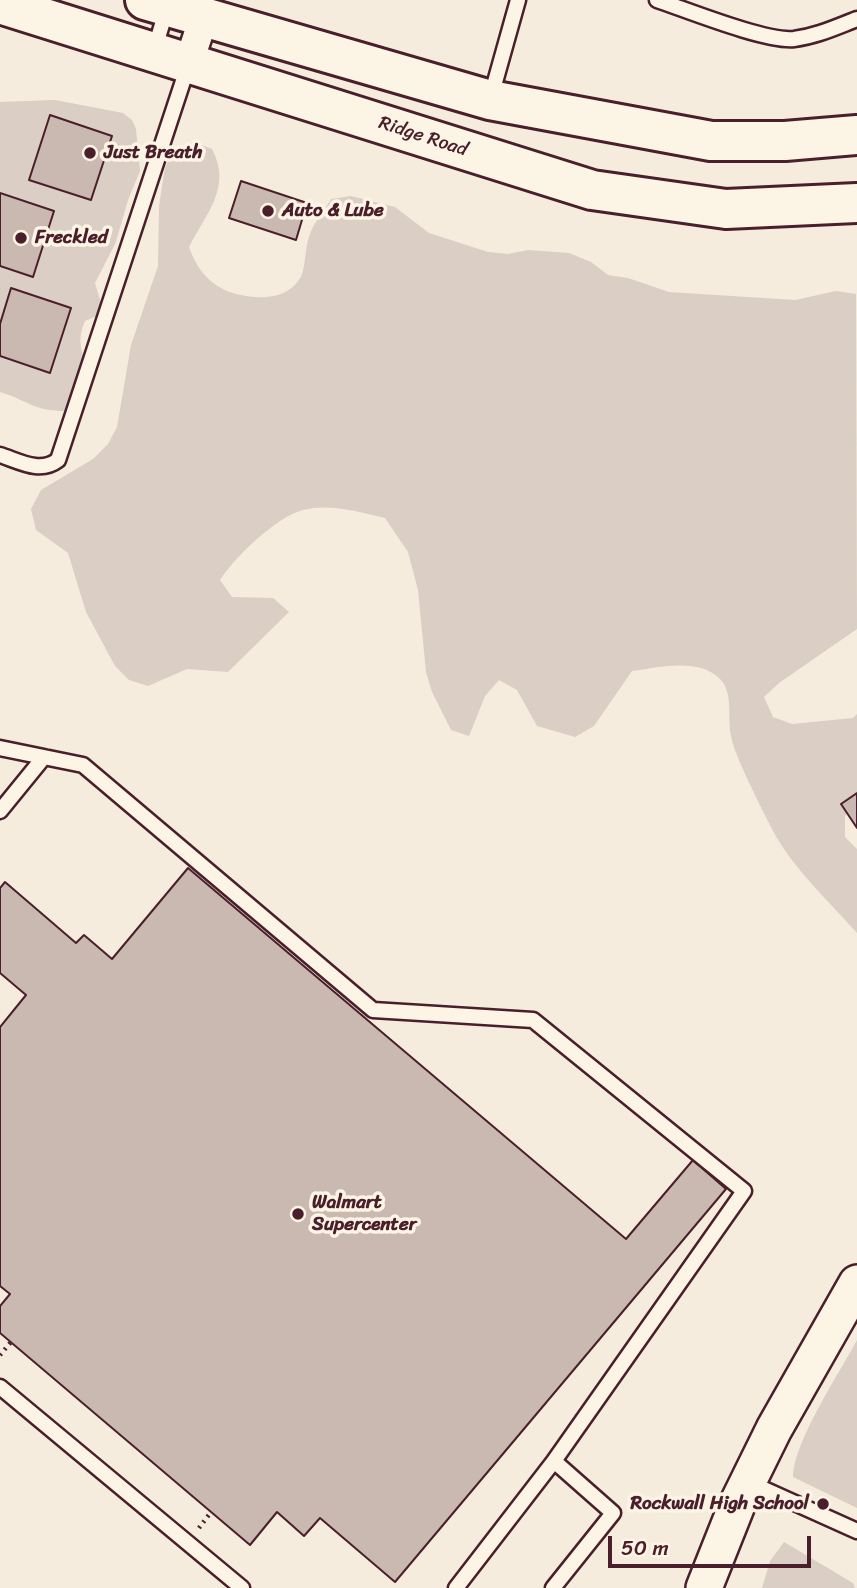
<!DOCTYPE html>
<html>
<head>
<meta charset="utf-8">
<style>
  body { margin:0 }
  #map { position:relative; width:857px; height:1588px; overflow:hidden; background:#f5ecde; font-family:Sriracha,sans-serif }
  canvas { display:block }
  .scale { position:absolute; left:608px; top:1536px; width:203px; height:32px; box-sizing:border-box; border:4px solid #4a1f2b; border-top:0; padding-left:9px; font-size:21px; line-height:24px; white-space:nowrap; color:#4a1f2b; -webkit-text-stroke:5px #fcf5e5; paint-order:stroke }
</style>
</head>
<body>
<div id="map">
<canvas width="857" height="1588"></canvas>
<div class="scale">50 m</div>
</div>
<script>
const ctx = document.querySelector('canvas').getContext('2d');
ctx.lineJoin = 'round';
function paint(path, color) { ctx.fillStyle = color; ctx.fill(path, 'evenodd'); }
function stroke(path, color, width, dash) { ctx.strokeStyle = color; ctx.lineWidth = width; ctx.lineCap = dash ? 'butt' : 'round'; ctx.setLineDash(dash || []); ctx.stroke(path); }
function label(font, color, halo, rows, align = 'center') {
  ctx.font = font + ' Sriracha,sans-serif'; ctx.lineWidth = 7; ctx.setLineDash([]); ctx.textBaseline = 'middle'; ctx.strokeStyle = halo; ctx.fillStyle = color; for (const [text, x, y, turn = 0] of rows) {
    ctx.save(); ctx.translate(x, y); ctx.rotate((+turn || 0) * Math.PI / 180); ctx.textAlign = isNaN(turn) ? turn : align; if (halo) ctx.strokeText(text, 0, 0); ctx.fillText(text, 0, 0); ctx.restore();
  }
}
paint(new Path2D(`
  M55,100L123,113L132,120L136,129L140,171L128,200L116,242L95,283L104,313L85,321C71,352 94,365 91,392L67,411C32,411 30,401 0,392V102Z
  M194,142L212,149C232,187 207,212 189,247C197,270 211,287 236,294C259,300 291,300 302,274C306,262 305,248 309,237C313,223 324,211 331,199L351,196L395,207L429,233L488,252L508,254L528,250L569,253L591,262L608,275L628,278L669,292L795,300L836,291L856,294L857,629L779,683L764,697L773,717L792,724L853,718L857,714V803L845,816V837L857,849V933C828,900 792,868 772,829C762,809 734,755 731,736C727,718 734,693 720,679C698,657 658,668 632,671L594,726L575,737L537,726L517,690L499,680L485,696L469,736L451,730L432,692L426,672L418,590L408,552L385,518C359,512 330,503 303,510C276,517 235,557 220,580L232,597L273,598L289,612L228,672L187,669L148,686L129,680L115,666L86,612L68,553L36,530L31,509L41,490L93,459L108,444L117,427L131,345L158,266L159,206L165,167L175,149Z
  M857,1340V1508L793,1477C794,1441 839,1374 857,1340Z
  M784,1542L853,1583L855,1588H762L770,1561Z`), '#dbcec4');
const building = new Path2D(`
  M50,115L112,136L91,200L29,180Z
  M241,181L307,203L296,240L229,218Z
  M0,193L54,211L33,277L0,266Z
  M11,288L71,308L50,373L0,356V324Z
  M857,793V828L841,804Z
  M188,868L626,1239L693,1160L726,1189L395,1582L320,1518L304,1536L277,1512L250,1545L0,1333V1306L10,1294L0,1286V1027L26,995L0,973V888L5,882L76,943L84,935L112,959Z`);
paint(building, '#cab9b1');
stroke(building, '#4a1f2b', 2);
const service = new Path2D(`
  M657,0C687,10 766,42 794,39C817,36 836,27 857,19
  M154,51L167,8
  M490,100L518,0
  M0,455C19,461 40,474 58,460L189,63
  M0,748L83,765L373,1010L533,1020L744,1191L554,1461L456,1588
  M0,811L44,757
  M0,1387L242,1588
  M748,1482L857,1531
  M553,1588L613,1513L554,1461`);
const minor = new Path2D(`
  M189,62L204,17`);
const tertiary = new Path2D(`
  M704,1588L739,1500L774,1429L857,1283`);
const secondary = new Path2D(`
  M145,0L490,100L711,141H785L857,135
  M0,4L592,190L726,209L857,203`);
stroke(service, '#4a1f2b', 19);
stroke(minor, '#4a1f2b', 33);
stroke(tertiary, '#4a1f2b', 40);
stroke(secondary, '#4a1f2b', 44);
stroke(new Path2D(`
  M0,1355L11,1342
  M199,1528L211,1512`), '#4a1f2b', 4.5, [2, 5]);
stroke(service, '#fcf5e5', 14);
stroke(minor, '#fcf5e5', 28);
stroke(tertiary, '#fcf5e5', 35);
stroke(secondary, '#fcf5e5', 38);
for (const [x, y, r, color] of [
  [90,153,7,"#4a1f2b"],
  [268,211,7,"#4a1f2b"],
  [21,238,7,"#4a1f2b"],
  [298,1214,7,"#4a1f2b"],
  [823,1504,7,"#4a1f2b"]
]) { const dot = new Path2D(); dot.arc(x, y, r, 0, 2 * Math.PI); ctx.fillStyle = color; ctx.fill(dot); stroke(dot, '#fcf5e5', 2.5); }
label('19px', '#4a1f2b', '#fcf5e5', [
  ["Ridge Road",423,137,18]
]);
label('bold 19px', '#4a1f2b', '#fcf5e5', [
  ["Just Breath",104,153],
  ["Auto & Lube",282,211],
  ["Freckled",35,238],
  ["Walmart",312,1203],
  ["Supercenter",312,1225],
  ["Rockwall High School",809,1504,"right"]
], 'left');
</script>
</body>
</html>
